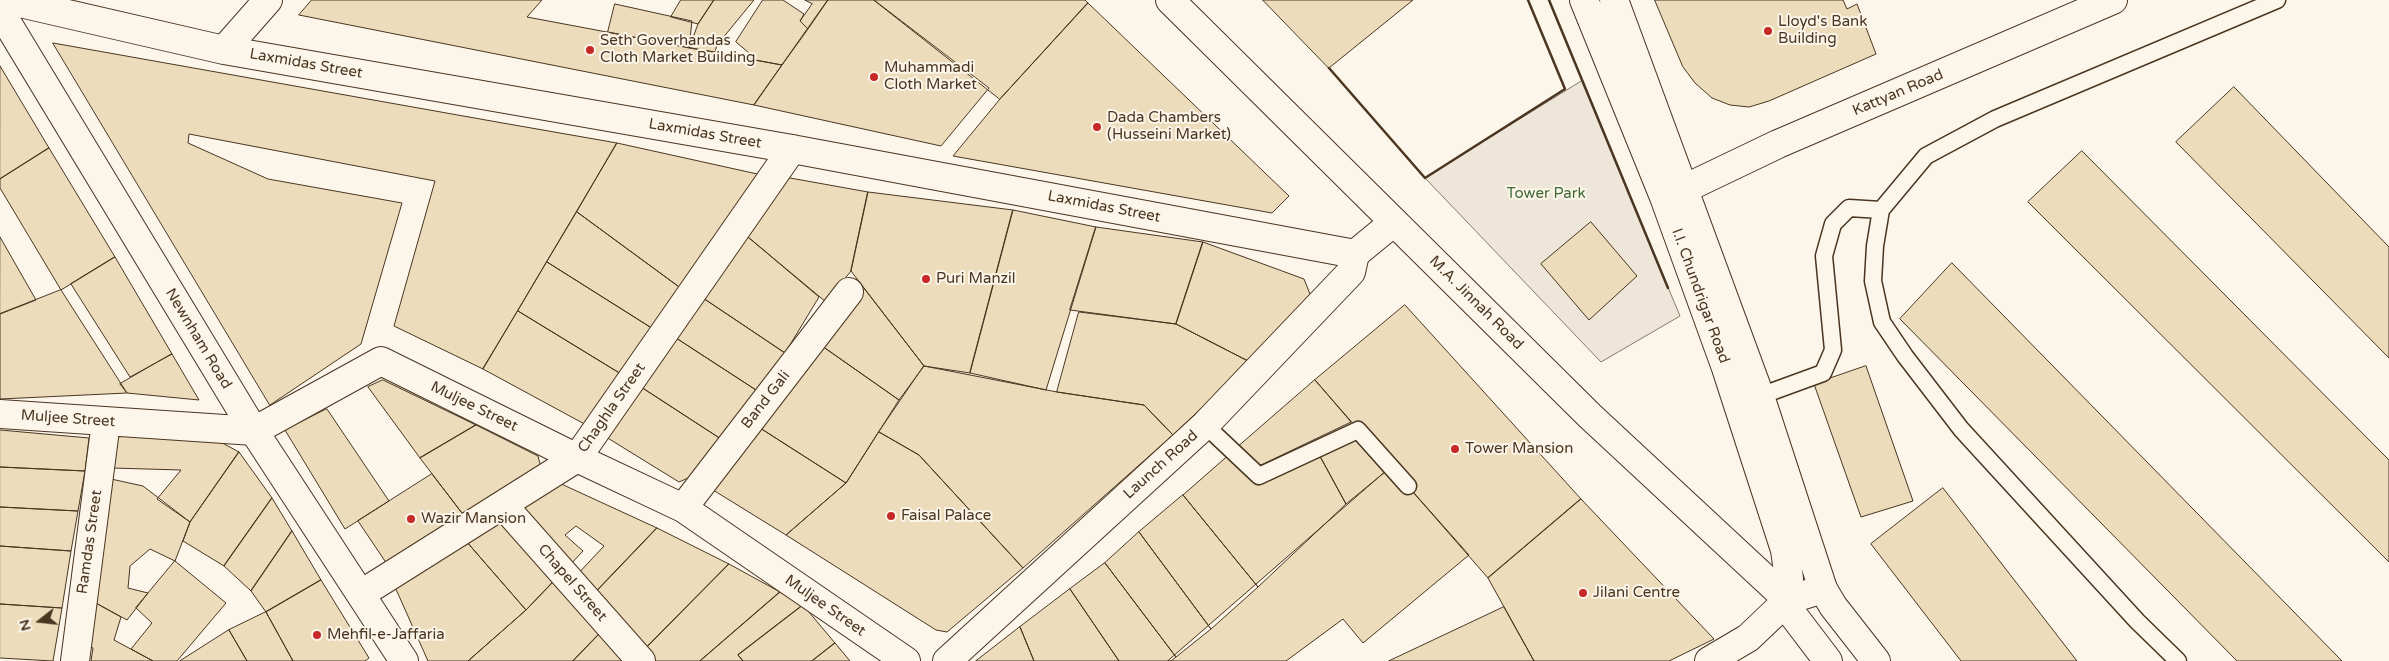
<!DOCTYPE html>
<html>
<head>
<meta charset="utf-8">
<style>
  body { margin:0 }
  #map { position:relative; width:2389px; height:661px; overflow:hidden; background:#fbf6e9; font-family:"Varela Round",sans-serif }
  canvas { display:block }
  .north { position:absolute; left:15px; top:596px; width:50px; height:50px; -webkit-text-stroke:4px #fbf6e9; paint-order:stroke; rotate:254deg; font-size:14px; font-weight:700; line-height:20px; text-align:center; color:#4a3520 }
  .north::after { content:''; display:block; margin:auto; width:18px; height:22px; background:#4a3520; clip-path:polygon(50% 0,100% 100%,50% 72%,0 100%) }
</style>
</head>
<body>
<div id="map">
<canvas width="2389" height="661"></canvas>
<div class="north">N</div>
</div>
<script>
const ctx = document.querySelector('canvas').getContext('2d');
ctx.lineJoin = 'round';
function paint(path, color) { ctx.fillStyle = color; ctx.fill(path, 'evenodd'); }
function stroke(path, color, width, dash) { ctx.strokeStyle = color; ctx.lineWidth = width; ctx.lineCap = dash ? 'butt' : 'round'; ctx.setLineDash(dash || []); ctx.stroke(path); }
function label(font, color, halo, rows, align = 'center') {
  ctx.font = font + ' "Varela Round",sans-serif'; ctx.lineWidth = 4; ctx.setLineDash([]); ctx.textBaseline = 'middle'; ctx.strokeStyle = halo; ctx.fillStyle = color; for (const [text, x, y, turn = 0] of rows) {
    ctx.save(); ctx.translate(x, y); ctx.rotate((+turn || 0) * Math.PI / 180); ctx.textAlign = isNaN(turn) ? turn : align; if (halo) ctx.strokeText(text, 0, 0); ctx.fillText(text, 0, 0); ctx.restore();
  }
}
const green = new Path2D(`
  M1582,81L1680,316L1601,362L1425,178Z`);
paint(green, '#ede6d9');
stroke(green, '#887966', 1);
const building = new Path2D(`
  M312,0H542L527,17L782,65L754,105L299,15Z
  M681,0H714L698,24L671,17Z
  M714,0H754L717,45L715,52L689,48L698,24Z
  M763,0H783L804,14L800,21L808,29L782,65L743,58L749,53L736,42Z
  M805,0H828L808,29L800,21L812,4Z
  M828,0H874L989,88L941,146L754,105Z
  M874,0H1085L1088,3L1000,99Z
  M1263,0H1413L1329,68Z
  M1655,0H1843L1847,9L1857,4L1876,54L1769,101L1749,107L1730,105L1712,98L1695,83L1683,67Z
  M1088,3L1289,196L1272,213L953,156L1000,99Z
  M615,4L692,21L689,48L608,32Z
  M53,43L497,122L617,143L483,369L394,326L435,181L189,134L188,143L268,179L402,203L361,344L270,405Z
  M0,66L49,148L0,179Z
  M2234,87L2389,247V358L2176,142Z
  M617,143L762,175L686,292L577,212Z
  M49,148L115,257L61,290L0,188V179Z
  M2082,151L2389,460V562L2028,202Z
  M779,176L868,192L851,271L826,302L742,232Z
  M868,192L1013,210L970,373L924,366L851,271Z
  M1013,210L1096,227L1046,390L970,373Z
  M577,212L686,292L658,332L547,262Z
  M1591,222L1637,276L1589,320L1541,264Z
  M1096,227L1203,242L1176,324L1070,310Z
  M742,232L819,297L785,353L700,296Z
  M0,237L36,300L0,314Z
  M1203,242L1304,279L1310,294L1250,362L1176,324Z
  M115,257L172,354L130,377L71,284Z
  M547,262L658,332L626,377L518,311Z
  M1952,263L2342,661H2237L1900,319Z
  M863,287L924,366L899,400L822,346Z
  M61,290L127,393L0,399V314Z
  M700,296L785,353L756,390L673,336Z
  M1405,305L1581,499L1488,578L1315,380Z
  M518,311L626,377L590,427L483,369Z
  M1079,312L1176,324L1250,362L1173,435L1144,405L1057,392Z
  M673,336L756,390L721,439L641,387Z
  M822,346L899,400L846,483L760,428Z
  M172,354L199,400L127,393L120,384Z
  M924,366L1057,392L1144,405L1173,435L1023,568L919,455L879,432Z
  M1866,366L1913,501L1861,517L1814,384Z
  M383,380L476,425L420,458L368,387Z
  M1315,380L1351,422L1261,465L1232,452Z
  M641,387L721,439L695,475L679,482L606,437Z
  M327,409L389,501L345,529L285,430Z
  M476,425L538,456L541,468L465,517L420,458Z
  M760,428L846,483L786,535L713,490Z
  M0,430L89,438L85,471L0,467Z
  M1358,430L1391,467L1346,504L1316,449Z
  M879,432L919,455L1023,568L947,632L936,630L786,535L846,483Z
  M117,433L213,438L239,452L190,522L157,499L181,470L112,468Z
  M1316,449L1346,504L1258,587L1183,495L1232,452L1259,476Z
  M239,452L272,498L224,566L183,541L190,522Z
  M0,467L85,471L78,511L0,507Z
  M1391,467L1469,555L1363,643L1343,619L1286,661H1168Z
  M432,474L465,517L389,567L358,521Z
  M111,479L143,486L190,522L175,561L150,549L130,566L128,588L148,593L127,620L94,602Z
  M557,482L657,528L590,598L574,578L604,546L576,526L565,535L583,551L568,567L512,512Z
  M1943,488L2077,661H1961L1871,544Z
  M1183,495L1258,587L1211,629L1139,532Z
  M272,498L292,531L251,591L224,566Z
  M1581,499L1714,639L1669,661H1534L1488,578Z
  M0,507L78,511L71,551L0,546Z
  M503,521L555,580L526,610L466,541Z
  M657,528L729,564L640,654L590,598Z
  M292,531L321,580L266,612L251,591Z
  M1139,532L1211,629L1176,657L1105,563Z
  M466,541L526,610L468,661H428L395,587Z
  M0,546L71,551L62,608L0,604Z
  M175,561L226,603L177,661H153L131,649L152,623L136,608Z
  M1105,563L1176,657L1171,661H1119L1070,589Z
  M729,564L780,592L700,661H646L640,654Z
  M321,580L369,658L365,661H293L266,612Z
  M555,580L603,630L573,661H468L526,610Z
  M1070,589L1119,661H1034L1020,627Z
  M780,592L803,605L738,655L743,661H700Z
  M94,602L121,617L114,640L153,661H91L93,648L88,646Z
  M0,604L62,608L53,661L0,658Z
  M803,605L835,643L812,661H743L738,655Z
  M1504,607L1534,661H1389Z
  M266,612L293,661H247L229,630Z
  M1020,627L1034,661H976Z
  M229,630L247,661H180Z
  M603,630L630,661H573Z
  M835,643L850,661H812Z`);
paint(building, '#ecdcbc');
stroke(building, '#4a3520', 1);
const service = new Path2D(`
  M1760,396L1823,373L1833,350L1824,256L1833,224L1849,208L1881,210
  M1205,425L1259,476L1358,430L1408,486
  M2178,661L2137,621L1961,429L1905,356L1882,322L1873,281L1875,246L1881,210L1926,156L1995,119L2277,0`);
const minor = new Path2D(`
  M1684,189L1778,144L2113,0
  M0,414L254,431L381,361L577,458L683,508L906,661
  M503,505L641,661
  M683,508L849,292
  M361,594L577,458L792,149
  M75,661L106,422
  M947,661L1205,425L1351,272L1355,254
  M1709,661L1748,638L1788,600`);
const tertiary = new Path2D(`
  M7,0L224,50L792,149L1355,254L1394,222
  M0,11L254,431L404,661
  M224,50L268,0`);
const primary = new Path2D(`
  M1584,0L1664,197L1726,368L1785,550L1789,579L1788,600
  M1614,0L1760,396L1823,589`);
const trunk = new Path2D(`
  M1170,0L1590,416L1788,600L1793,615L1828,661
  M1788,600L1823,589L1833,606L1876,661`);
stroke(service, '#4a3520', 19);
stroke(minor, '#4a3520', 30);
stroke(tertiary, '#4a3520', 30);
stroke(primary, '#4a3520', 30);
stroke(trunk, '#4a3520', 30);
stroke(service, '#fbf6e9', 16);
stroke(minor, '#fbf6e9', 28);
stroke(tertiary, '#fbf6e9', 28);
stroke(primary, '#fbf6e9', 28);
stroke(trunk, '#fbf6e9', 28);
stroke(new Path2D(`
  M1549,0L1668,288
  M1329,68L1425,178L1565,89L1528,0`), '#4a3520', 2.5);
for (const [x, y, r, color] of [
  [1768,31,5,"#c62828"],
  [590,50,5,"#c62828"],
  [874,77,5,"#c62828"],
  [1097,127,5,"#c62828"],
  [926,279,5,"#c62828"],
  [1455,449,5,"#c62828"],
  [891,516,5,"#c62828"],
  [411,519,5,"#c62828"],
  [1583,593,5,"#c62828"],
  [317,635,5,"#c62828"]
]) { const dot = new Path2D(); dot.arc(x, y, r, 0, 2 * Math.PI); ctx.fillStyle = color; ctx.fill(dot); stroke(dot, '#fbf6e9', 2); }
label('15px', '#4a3520', '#fbf6e9', [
  ["Lloyd's Bank",1778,22],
  ["Building",1778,39],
  ["Seth Goverhandas",600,41],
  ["Cloth Market Building",600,58],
  ["Muhammadi",884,68],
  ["Cloth Market",884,85],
  ["Dada Chambers",1107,118],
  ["(Husseini Market)",1107,135],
  ["Puri Manzil",936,279],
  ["Tower Mansion",1465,449],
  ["Faisal Palace",901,516],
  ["Wazir Mansion",421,519],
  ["Jilani Centre",1593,593],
  ["Mehfil-e-Jaffaria",327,635]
], 'left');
label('15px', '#4a3520', '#fbf6e9', [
  ["Laxmidas Street",306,64,10],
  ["Kattyan Road",1898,93,-23],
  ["Laxmidas Street",705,134,10],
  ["Laxmidas Street",1104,207,11],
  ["I.I. Chundrigar Road",1700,296,70],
  ["M.A. Jinnah Road",1476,303,45],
  ["Newnham Road",198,339,59],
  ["Band Gali",766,400,-52],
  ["Muljee Street",474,407,26],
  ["Chaghla Street",612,408,-55],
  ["Muljee Street",68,419,4],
  ["Launch Road",1161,465,-42],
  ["Ramdas Street",90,542,-82],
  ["Chapel Street",572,583,49],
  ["Muljee Street",825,606,35]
]);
label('15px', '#436837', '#fbf6e9', [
  ["Tower Park",1546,194]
]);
</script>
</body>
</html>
